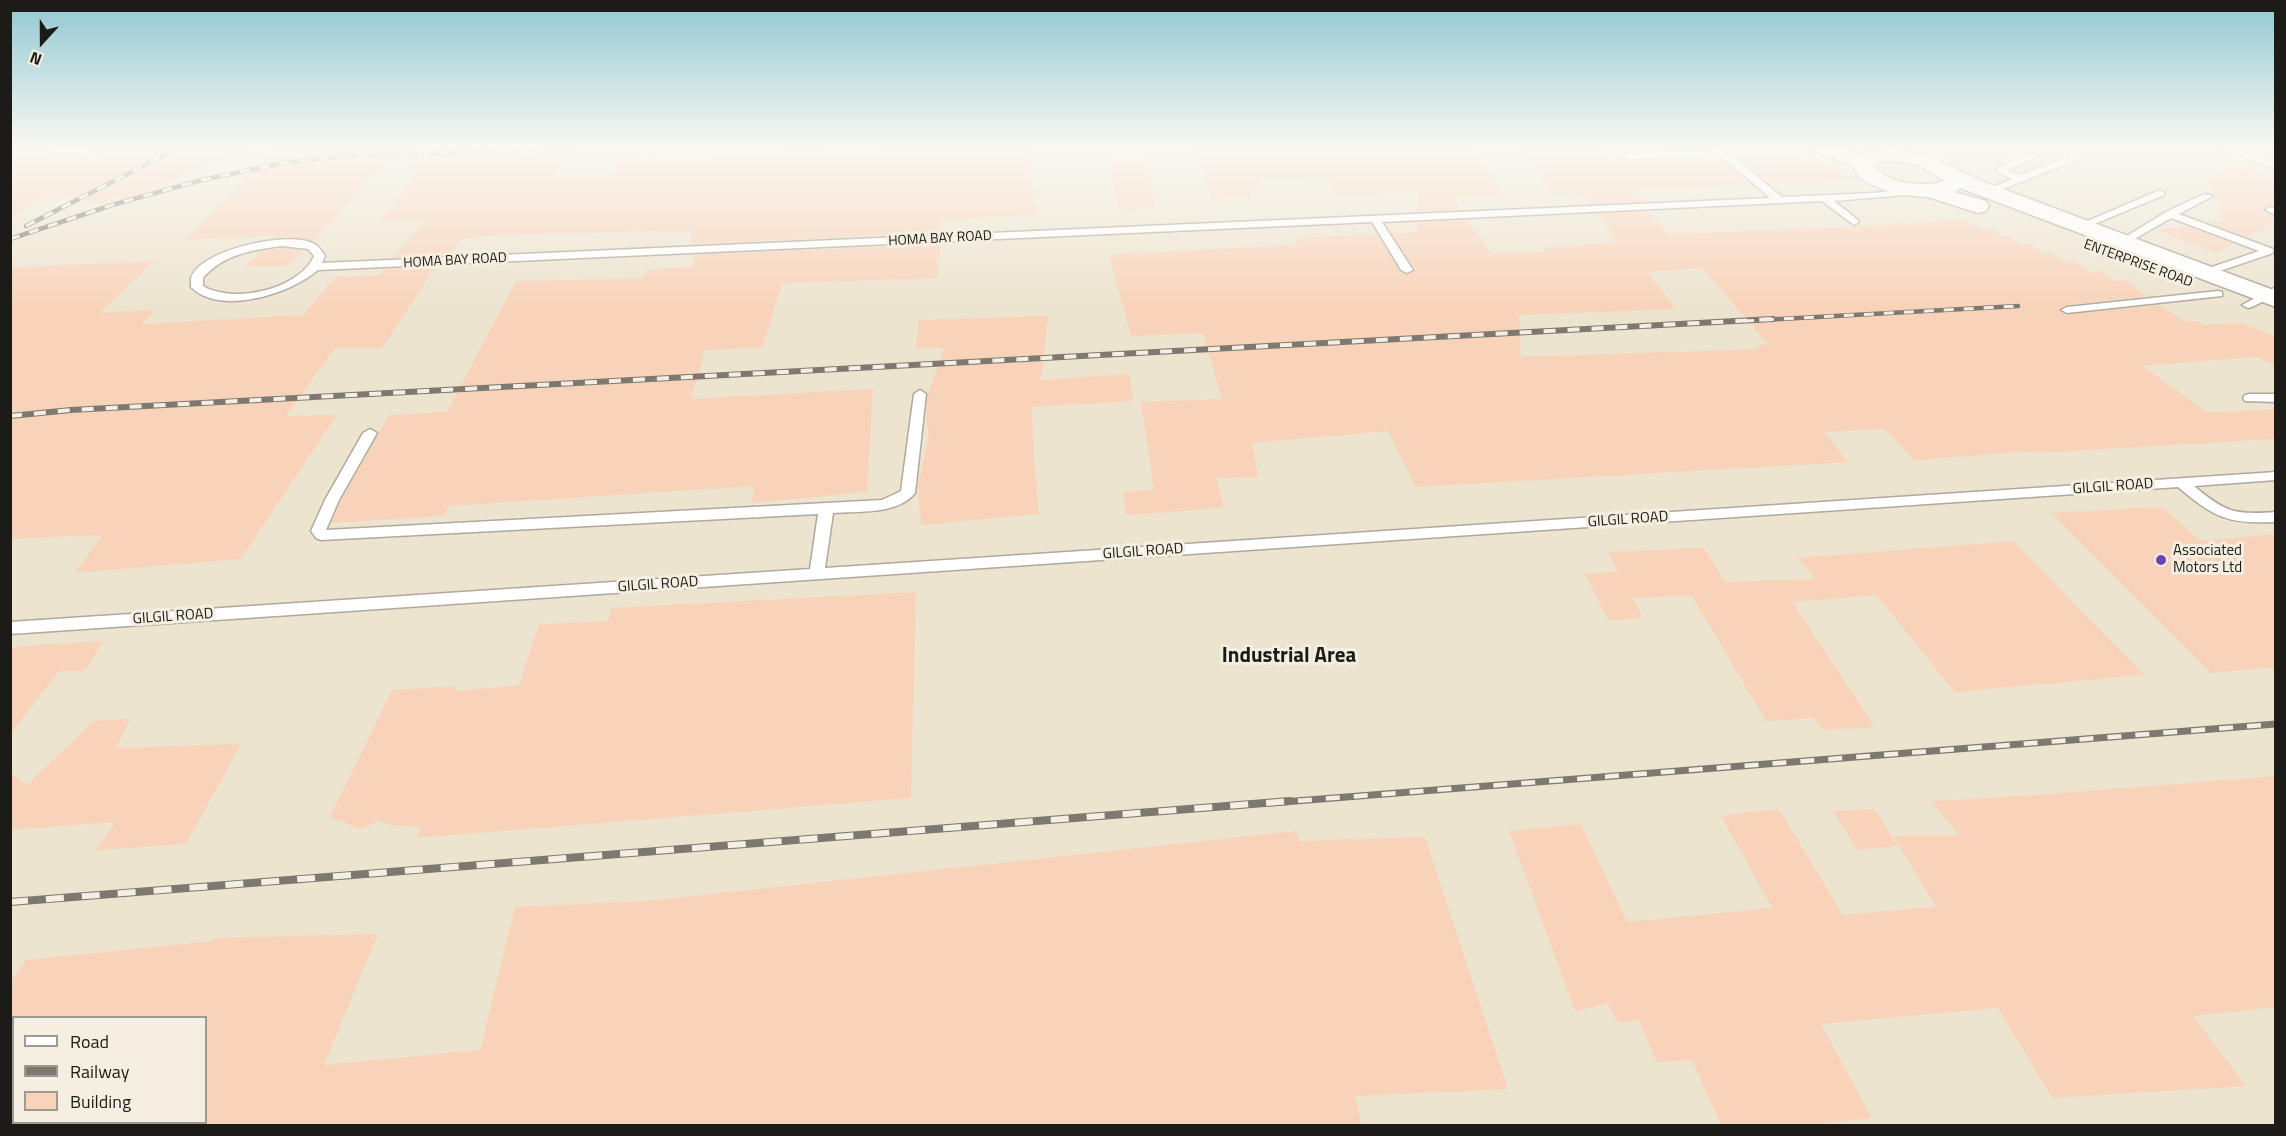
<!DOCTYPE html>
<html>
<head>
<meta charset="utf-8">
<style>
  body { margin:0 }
  #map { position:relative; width:2286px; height:1136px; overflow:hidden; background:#f5efe2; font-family:"Titillium Web",sans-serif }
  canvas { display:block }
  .frame { position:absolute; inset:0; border:12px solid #1d1b17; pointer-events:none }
  .legend { position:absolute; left:12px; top:1016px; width:195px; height:108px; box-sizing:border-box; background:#f5efe2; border:2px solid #9f9a91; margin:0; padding:8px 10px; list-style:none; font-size:18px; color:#1d1b17 }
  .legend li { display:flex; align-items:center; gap:12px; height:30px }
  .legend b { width:30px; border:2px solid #9f9a91 }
  .north { position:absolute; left:12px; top:12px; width:60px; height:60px; -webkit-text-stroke:4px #f5efe2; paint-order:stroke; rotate:201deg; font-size:16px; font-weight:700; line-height:24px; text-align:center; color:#1d1b17 }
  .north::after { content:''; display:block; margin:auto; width:21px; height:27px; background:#1d1b17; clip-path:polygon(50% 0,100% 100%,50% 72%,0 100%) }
</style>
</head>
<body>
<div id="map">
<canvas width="2286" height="1136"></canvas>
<div class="frame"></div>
<ul class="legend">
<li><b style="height:8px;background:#fff"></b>Road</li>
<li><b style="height:8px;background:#7d7971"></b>Railway</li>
<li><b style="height:16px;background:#f8d3ba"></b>Building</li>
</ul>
<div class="north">N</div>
</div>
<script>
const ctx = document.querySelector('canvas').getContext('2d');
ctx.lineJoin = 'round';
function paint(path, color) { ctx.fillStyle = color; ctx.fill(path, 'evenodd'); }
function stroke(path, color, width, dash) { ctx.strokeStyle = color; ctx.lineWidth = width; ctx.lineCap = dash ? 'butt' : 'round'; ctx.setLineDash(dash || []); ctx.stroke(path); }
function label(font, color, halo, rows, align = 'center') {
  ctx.font = font + ' "Titillium Web",sans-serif'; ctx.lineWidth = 6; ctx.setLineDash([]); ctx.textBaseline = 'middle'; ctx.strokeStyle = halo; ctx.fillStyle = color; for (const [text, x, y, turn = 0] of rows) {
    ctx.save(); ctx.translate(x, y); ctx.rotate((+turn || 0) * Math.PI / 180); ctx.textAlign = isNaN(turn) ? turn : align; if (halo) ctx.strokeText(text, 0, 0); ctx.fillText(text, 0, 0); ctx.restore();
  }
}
paint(new Path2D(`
  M10,148H2275V1125H11ZM14,1018H206V1122H14Z`), '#ede4d0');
paint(new Path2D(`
  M10,148H42L49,153L93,158L100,152L91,148H247L248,150L177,177L128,201L117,197L100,205L54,194L10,216Z
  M273,148H540V162L562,160L553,176L613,177L619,161L826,149V154L952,148H1027L1036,215L944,220L940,221V233L692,244L691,230L480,236L478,239H461L450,255L393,258L425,220H381L418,174L394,153L312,241L289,237L274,238L277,236L186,240Z
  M1195,148H1472L1503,196L1453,198L1460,210L1418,212L1417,192L1334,195L1328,178L1258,180L1262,192L1250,193V198L1211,199Z
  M1521,148H1598L1607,158L1621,157L1628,161L1719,157L1751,185L1634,189L1635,191H1631L1640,202L1590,204L1582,193L1552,194Z
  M1788,152L1856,176L1859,179L1770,184L1733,153Z
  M1145,157L1156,207L1119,211L1108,159Z
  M2242,168L2276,180V206L2269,205L2263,209L2276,217V222L2247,237L2207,222L2223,220L2219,210L2227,206L2216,201L2208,178Z
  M1648,212L1668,234L1854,227L1966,219L1981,229L1991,228L2002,237L2009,236L2022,245L2030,244L2043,254L2051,253L2067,263L2074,261L2089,272L2099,270L2114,281L2123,279L2148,296L2067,305L2059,309L2066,315L2160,305L2185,322L2198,321L2203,325L2241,323L2276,337V365L2256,357L2142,366L2208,413L2276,409V439L2036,453L2034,451L1914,460L1885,429L1824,432L1848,462L1416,487L1388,431L1252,443L1258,477L1216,478L1224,508L1126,515L1123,492L1154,490L1141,402L1222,399L1203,333L1131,336L1109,255L1298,245L1296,238L1377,234L1399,271L1408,275L1415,269L1392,233L1418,232V223L1467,220L1491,254L1548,252L1545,248L1618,242L1598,214ZM1702,268L1768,344L1755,345L1759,349L1521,357L1519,315L1676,309L1647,272Z
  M2185,226L2234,244L2216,253L2156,230Z
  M941,244L937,278L782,283L762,348L705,350L691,399L873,389L867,492L752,503L754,486L448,506L445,516L331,523L341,501L389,415L447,412L516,281L643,278L647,270L693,267V255Z
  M282,248L303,251L288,266L245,267L261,251Z
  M154,261L99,313L155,310L142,324L304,315L335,277L379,275L383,269L435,267L382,348L334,349L286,416L337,415L241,559L75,573L102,535L10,539V268Z
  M1048,316L1041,380L1130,374L1133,401L1032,407L1034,458L1039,514L921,525L918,487L929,433L926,418L928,395L944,348L916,349L919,320Z
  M2162,507L2201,541L2276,534V667L2211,673L2051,513Z
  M2013,541L2144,675L1955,692L1876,595L1792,602L1875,727L1822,730L1814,718L1766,721L1692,596L1633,598L1643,618L1608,620L1585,574L1618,572L1608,552L1704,548L1725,582L1815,579L1798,558Z
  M916,592L911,798L416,838L421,827L389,825L378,821L366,827L358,828L330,817L392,690L457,686L455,691L519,685L539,624L608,621L611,608Z
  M103,641L85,671H59L10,735V647Z
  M130,719L116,748L241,744L186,844L97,850L115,822L10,830V772L27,785L93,721Z
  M2276,776V1007L2193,1016L2246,1086L2052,1098L1998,1008L1821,1024L1872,1118L1808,1125H1721L1692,1060L1657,1062L1639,1020L1618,1023L1608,1004L1575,1011L1509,831L1581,824L1627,922L1772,908L1721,816L1779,809L1843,915L1936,907L1893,836L1959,835L1931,801L2024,796Z
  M1875,809L1898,846L1857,850L1833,811Z
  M1296,831L1299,841L1425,837L1508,1089L1355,1096L1362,1125H206V1017H10V983L26,960L212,941L214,938L378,934L324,1065L480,1050L515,907L647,901Z`), '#f8d3ba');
const service = new Path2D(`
  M44,148C59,147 85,145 98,153L93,156L49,151Z
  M1714,148H1723L1782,197L1874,193L1917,188L1922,191L1917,194L1834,201L1858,220L1859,222L1854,225L1822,201L1382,222L1413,270L1407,273L1401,270L1372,222L318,270C292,293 220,317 191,287C191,284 191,281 191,278C200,249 294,229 316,245C320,248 323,253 325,256L322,263L1770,198L1720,155L1628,159L1623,156L1628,153L1714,150ZM282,246L308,249L314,256C299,290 233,304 203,286V278C223,254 253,250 282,246Z
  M2069,148H2077V160L1993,193L1984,191L2012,179L1997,172V168L2029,153H2035V157L2008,170L2020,175L2069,157Z
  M2217,148H2230L2276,163V169Z
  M2160,190L2165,193L2164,195L2085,228L2076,226Z
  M2204,194L2213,196L2179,214L2273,249V253L2208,275H2200V271L2259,251L2171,218L2126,244H2118L2117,242L2166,212Z
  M2270,207L2276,208V215L2265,210Z
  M2276,287V295L2252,307L2248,308L2242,305Z
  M2218,291L2222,292V296L2067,313L2061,310L2067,307Z
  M920,390L926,394L915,493C898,515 857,511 833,513L825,568L2276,472V480L2194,486C2225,512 2234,515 2276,512V522C2227,524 2215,518 2178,487L10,634V622L810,569L818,514L321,540L316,538L311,531L325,500L363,433L370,429L377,433L339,500L326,530L882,500L901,491L914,394Z
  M2249,394H2276V402L2245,401L2243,398L2245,395Z`);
const secondary = new Path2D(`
  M1814,148H1842L1861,155L1890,148L1927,155L1984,182L2276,291V307L1960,188L1955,192L1986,201L1989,206L1986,211L1978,213L1928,197L1903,195L1883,190L1861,179L1852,166L1817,152ZM1890,161L1918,165L1945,181C1922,187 1890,185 1873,166L1880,162Z`);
stroke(service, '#afa99d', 3);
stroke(secondary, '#afa99d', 3);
paint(service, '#fff');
paint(secondary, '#fff');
const railFar3 = new Path2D(`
  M26,226L178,148
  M10,239L112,205L202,180L279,164L332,157L569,148
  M1744,321L2018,306`);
const railFar2 = new Path2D(`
  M10,416L71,410L1773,319`);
const railFar1 = new Path2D(`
  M1270,803L2276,724`);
const rail = new Path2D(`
  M10,902L1290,801`);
stroke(railFar3, '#7d7971', 4.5);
stroke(railFar2, '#7d7971', 6);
stroke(railFar1, '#7d7971', 7);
stroke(rail, '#7d7971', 8);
stroke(railFar3, '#f5efe2', 3, [10]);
stroke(railFar2, '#f5efe2', 4, [12]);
stroke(railFar1, '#f5efe2', 4.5, [14]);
stroke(rail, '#f5efe2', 6, [18]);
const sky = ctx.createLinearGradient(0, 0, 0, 307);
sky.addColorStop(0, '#91c8d2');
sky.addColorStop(0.48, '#faf8f2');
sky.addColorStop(1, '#faf8f200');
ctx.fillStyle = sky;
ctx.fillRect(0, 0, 2286, 307);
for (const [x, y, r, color] of [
  [2161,560,6,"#6e41b9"]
]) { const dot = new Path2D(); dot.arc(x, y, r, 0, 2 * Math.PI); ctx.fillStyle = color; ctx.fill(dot); stroke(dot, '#f5efe2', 2); }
label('14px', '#1d1b17', '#f5efe2', [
  ["HOMA BAY ROAD",940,239,-3],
  ["HOMA BAY ROAD",455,261,-3],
  ["ENTERPRISE ROAD",2138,264,20]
]);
label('15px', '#1d1b17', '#f5efe2', [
  ["GILGIL ROAD",2113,487,-4],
  ["GILGIL ROAD",1628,520,-4],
  ["GILGIL ROAD",1143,552,-4],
  ["GILGIL ROAD",658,585,-4],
  ["GILGIL ROAD",173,617,-4]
]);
label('15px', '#1d1b17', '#f5efe2', [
  ["Associated",2173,551],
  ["Motors Ltd",2173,568]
], 'left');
label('bold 21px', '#1d1b17', '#f5efe2', [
  ["Industrial Area",1289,657]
]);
</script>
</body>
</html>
